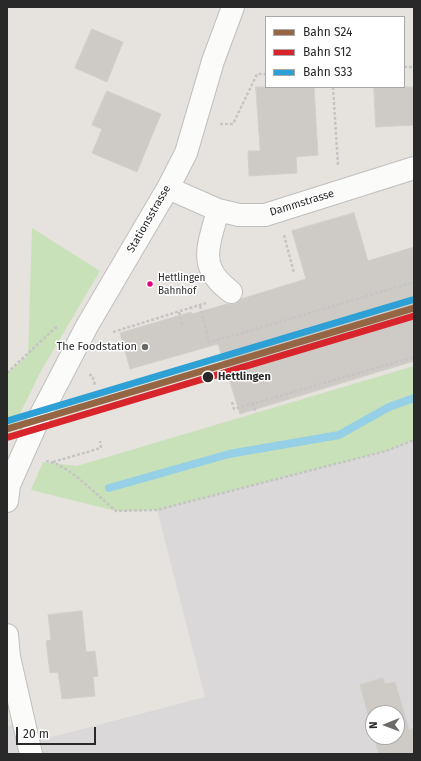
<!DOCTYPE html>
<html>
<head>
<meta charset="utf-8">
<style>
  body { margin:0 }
  #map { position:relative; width:421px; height:761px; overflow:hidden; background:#e6e3de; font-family:"Fira Sans",sans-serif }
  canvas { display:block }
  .frame { position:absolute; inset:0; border:8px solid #292929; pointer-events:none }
  .legend { position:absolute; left:265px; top:16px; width:140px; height:72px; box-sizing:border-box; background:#fff; border:1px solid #a9a9a9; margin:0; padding:5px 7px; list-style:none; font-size:12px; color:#292929 }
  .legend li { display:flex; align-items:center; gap:8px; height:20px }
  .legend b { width:20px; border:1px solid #a9a9a9 }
  .north { position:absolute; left:365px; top:705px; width:40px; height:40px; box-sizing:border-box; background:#fff; border:1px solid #a9a9a9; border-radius:50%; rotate:269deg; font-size:11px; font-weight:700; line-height:16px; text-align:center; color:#292929 }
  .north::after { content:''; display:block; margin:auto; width:14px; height:18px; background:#6b6a68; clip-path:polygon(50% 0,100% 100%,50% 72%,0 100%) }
  .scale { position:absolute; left:16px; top:727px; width:80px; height:18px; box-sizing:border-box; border:2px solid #292929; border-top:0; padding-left:5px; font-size:12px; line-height:14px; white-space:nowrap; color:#292929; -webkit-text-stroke:3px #fff; paint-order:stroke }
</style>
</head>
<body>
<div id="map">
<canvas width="421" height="761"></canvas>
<div class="frame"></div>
<ul class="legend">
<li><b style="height:5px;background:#946644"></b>Bahn S24</li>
<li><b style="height:5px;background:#d8242b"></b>Bahn S12</li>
<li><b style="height:5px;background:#2da1d6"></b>Bahn S33</li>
</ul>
<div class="north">N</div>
<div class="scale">20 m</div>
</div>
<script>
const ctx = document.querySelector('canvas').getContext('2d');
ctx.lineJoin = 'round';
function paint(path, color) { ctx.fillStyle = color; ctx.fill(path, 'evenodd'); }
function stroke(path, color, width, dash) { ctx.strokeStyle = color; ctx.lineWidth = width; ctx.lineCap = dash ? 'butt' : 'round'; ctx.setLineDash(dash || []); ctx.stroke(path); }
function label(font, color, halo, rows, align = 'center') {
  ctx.font = font + ' "Fira Sans",sans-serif'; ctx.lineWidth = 3; ctx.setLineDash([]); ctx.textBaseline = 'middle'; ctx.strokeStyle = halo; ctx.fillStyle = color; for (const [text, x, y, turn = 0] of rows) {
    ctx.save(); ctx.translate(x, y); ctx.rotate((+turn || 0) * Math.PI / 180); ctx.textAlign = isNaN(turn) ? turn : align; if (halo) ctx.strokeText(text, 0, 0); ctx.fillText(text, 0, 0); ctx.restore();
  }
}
paint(new Path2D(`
  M414,440V754H7V726L23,723L28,741L48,738L205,697L157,510L386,451ZM373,713H397V737H373Z`), '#dbd8da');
paint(new Path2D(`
  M32,228L100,271L41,371L7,440V373L28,355Z
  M414,366V440L386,451L157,510L116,511L31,490L43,462L77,466Z`), '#c8e1b8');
stroke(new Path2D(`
  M109,488L229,454L339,435L389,407L414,398`), '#95d0e6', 8);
const building = new Path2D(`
  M92,29L123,42L107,82L75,68Z
  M256,87H314L318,155L296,157L297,173L249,176L248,151H260Z
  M374,87H414V125L376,127Z
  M107,91L161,114L137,172L92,153L102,129L92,125Z
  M354,213L368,261L414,247V361L240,414L218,344L130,369L120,333L191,312L192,314L227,304H235L241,299L306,279L292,231Z
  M82,611L86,652L95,651L98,676L93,677L95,696L62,699L58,672L50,673L46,641L51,640L48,615Z
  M383,678L385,684L395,682L409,730L414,728V754H379L374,737H397V713H373V732L360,685Z`);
paint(building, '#cecbc7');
stroke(building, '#d1cfca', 1);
const minor = new Path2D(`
  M168,188L218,210L239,215H265L414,168
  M218,210C214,228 202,254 212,271C216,280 224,286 231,292
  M7,501L9,485L38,420L87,326L168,188L186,153L213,61L233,7
  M7,635L9,657L31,754`);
stroke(minor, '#c0bfbf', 24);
stroke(new Path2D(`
  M404,67H414
  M333,87L338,165
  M220,124H233L257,74H266
  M284,235L294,273
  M200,306L209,342L239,334L414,282
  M179,312L182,325
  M113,332L206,303
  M7,373L55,328L58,327
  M89,375H92L95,385
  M232,402L234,409L414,357
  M253,403L256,413
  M46,461C67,463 100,498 116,511L157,510L386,451L414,440
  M53,462L101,448L100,441`), '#c6c5c5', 2.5, [3, 2]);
stroke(minor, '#fbfbfa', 22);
stroke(new Path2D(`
  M7,429L414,308`), '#946644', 7);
stroke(new Path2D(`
  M9,437L414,316`), '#d8242b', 7);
stroke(new Path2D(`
  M7,421L412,300`), '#2da1d6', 7);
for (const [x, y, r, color] of [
  [150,284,3.5,"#e5007d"],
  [145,347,4,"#6b6a68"],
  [208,377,6,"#292929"]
]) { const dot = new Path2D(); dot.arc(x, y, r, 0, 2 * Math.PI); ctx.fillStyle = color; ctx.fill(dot); stroke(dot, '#fff', 1.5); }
label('10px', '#292929', '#fff', [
  ["Hettlingen",158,278],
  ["Bahnhof",158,291]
], 'left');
label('11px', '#292929', '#fff', [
  ["Dammstrasse",302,203,-17],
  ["Stationsstrasse",149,219,-60]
]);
label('11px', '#292929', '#fff', [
  ["The Foodstation",137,347]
], 'right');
label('bold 11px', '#292929', '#fff', [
  ["Hettlingen",218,377]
], 'left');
</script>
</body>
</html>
